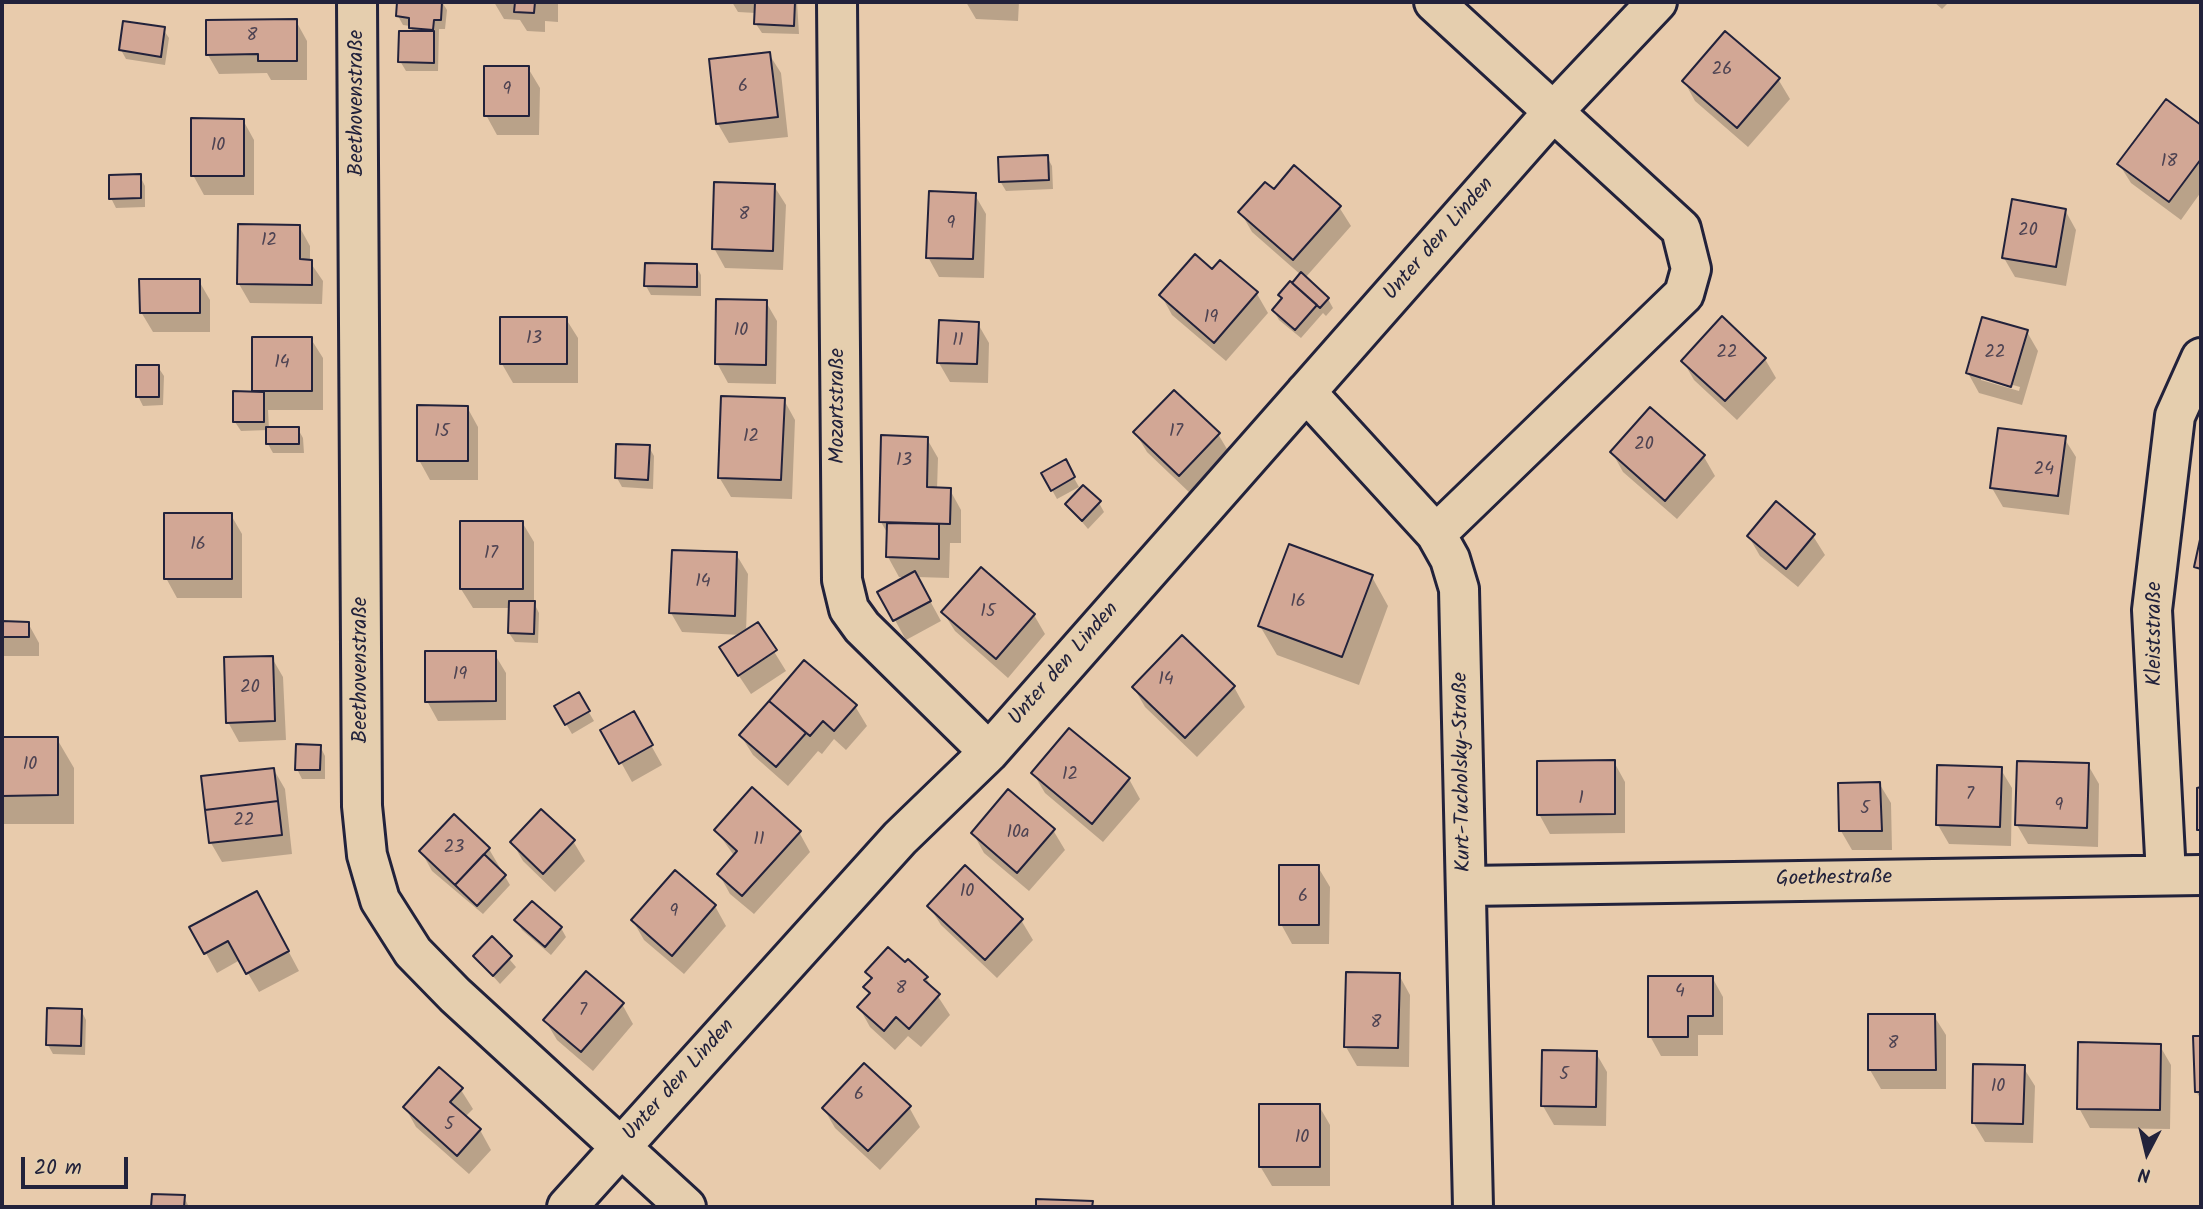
<!DOCTYPE html>
<html>
<head>
<meta charset="utf-8">
<style>
  body { margin:0 }
  #map { position:relative; width:2203px; height:1209px; overflow:hidden; background:#e8cbac; font-family:Kalam,sans-serif }
  canvas { display:block }
  .frame { position:absolute; inset:0; border:4px solid #22223b; pointer-events:none }
  .north { position:absolute; left:2112px; top:1118px; width:70px; height:70px; -webkit-text-stroke:5px #e5ceae; paint-order:stroke; rotate:187deg; font-size:19px; font-weight:700; line-height:28px; text-align:center; color:#22223b }
  .north::after { content:''; display:block; margin:auto; width:24px; height:32px; background:#22223b; clip-path:polygon(50% 0,100% 100%,50% 72%,0 100%) }
  .scale { position:absolute; left:21px; top:1157px; width:107px; height:32px; box-sizing:border-box; border:4px solid #22223b; border-top:0; padding-left:9px; font-size:21px; line-height:24px; white-space:nowrap; color:#22223b; -webkit-text-stroke:5px #e5ceae; paint-order:stroke }
</style>
</head>
<body>
<div id="map">
<canvas width="2203" height="1209"></canvas>
<div class="frame"></div>
<div class="north">N</div>
<div class="scale">20 m</div>
</div>
<script>
const ctx = document.querySelector('canvas').getContext('2d');
ctx.lineJoin = 'round';
function paint(path, color) { ctx.fillStyle = color; ctx.fill(path, 'evenodd'); }
function stroke(path, color, width, dash) { ctx.strokeStyle = color; ctx.lineWidth = width; ctx.lineCap = dash ? 'butt' : 'round'; ctx.setLineDash(dash || []); ctx.stroke(path); }
function label(font, color, halo, rows, align = 'center') {
  ctx.font = font + ' Kalam,sans-serif'; ctx.lineWidth = 6; ctx.setLineDash([]); ctx.textBaseline = 'middle'; ctx.strokeStyle = halo; ctx.fillStyle = color; for (const [text, x, y, turn = 0] of rows) {
    ctx.save(); ctx.translate(x, y); ctx.rotate((+turn || 0) * Math.PI / 180); ctx.textAlign = isNaN(turn) ? turn : align; if (halo) ctx.strokeText(text, 0, 0); ctx.fillText(text, 0, 0); ctx.restore();
  }
}
paint(new Path2D(`
  M399,2H442L447,10L445,29H439L438,71H406L400,61L414,33L410,26L403,25L398,16Z
  M494,2H558V22L545,21V32L527,31L520,20L504,19Z
  M732,2H797L799,34L762,33L756,24V13L738,12Z
  M966,2H1019L1018,21L976,19Z
  M1934,2H1949L1942,9Z
  M296,21L307,41V80H271L267,73L219,74L208,55Z
  M163,29L169,38L165,65L126,59L121,50Z
  M769,54L781,73L788,137L729,143L718,124L711,61Z
  M528,68L540,88L539,135H497L486,115Z
  M1778,79L1790,99L1748,147L1695,101L1684,81Z
  M2167,101L2201,127V192L2181,220L2131,183L2119,164Z
  M243,120L254,140V195H204L193,175Z
  M1047,157L1052,166L1053,189L1006,191L1000,181Z
  M140,176L145,186V207L116,208L111,198Z
  M774,186L786,205L783,270L725,268L714,248Z
  M1274,192L1339,207L1351,226L1305,278L1328,299L1333,308L1326,316L1323,313L1301,338L1279,320L1274,311L1283,300L1280,295L1301,275L1252,232L1241,213Z
  M975,195L986,214L984,278L939,277L928,257Z
  M2065,210L2076,230L2066,286L2015,277L2004,258Z
  M299,226L310,246V262L323,281L322,304L250,303L239,284Z
  M1220,262L1257,294L1268,313L1226,361L1172,315L1161,295L1212,271Z
  M696,266L701,275V296L651,295L646,286Z
  M199,281L210,300V332H153L141,312Z
  M766,302L777,321L776,384L728,383L717,363Z
  M566,319L578,338V383H513L502,364Z
  M978,324L989,343L988,383L950,382L939,363Z
  M2027,332L2038,351L2022,405L1979,393L1968,373ZM1981,376L2020,387L2019,391L1981,380Z
  M311,339L323,358V410H268L269,429H298L303,438L304,453H273L268,444V430L241,431L235,422L255,393L253,391Z
  M1765,359L1776,378L1737,420L1694,380L1683,361Z
  M158,367L164,376L163,405L143,406L138,396Z
  M784,400L795,420L792,499L731,497L719,477Z
  M467,407L478,427V480H430L419,460Z
  M1650,409L1704,457L1715,476L1677,519L1623,472L1612,452Z
  M1135,432L1218,434L1230,454L1191,494L1147,452Z
  M2064,438L2076,457L2069,515L2003,507L1992,488Z
  M927,439L938,458L937,490H950L961,510V543H950L949,578L917,577L941,621L906,640L880,593L909,577H899L888,557L889,536L881,522Z
  M649,447L654,456L653,489L622,487L617,478Z
  M1065,462L1079,487L1057,499L1043,474Z
  M1099,503L1104,512L1088,529L1067,504Z
  M231,515L242,534V598H177L166,578Z
  M522,522L534,542V603L539,613L538,643L515,642L509,633L510,608H473L461,589Z
  M1813,536L1825,555L1798,587L1760,556L1749,537Z
  M736,554L748,574L746,632L757,624L786,671L751,694L733,667L741,635L682,632L671,613Z
  M1372,577L1388,606L1359,685L1277,655L1260,626Z
  M943,612L1034,615L1045,634L1008,678L955,631Z
  M2,623H28L39,643V656H2Z
  M1182,638L1234,687L1245,707L1197,757L1145,707L1134,688Z
  M494,653L506,673V720L438,721L427,701Z
  M272,658L283,677L286,740L239,742L228,722Z
  M805,663L855,706L867,726L846,750L834,739L822,754L818,751L788,786L753,755L741,736Z
  M578,694L594,721L572,734L556,707Z
  M633,713L662,765L632,782L603,730Z
  M2,739H57L74,768V824H2Z
  M320,746L325,756V779H302L297,769Z
  M1614,762L1625,782V833L1550,834L1539,814Z
  M2088,765L2099,784L2098,847L2028,844L2017,825Z
  M2000,768L2012,788L2011,846L1949,844L1938,825Z
  M274,770L285,789L292,854L222,862L211,843Z
  M1033,773L1129,779L1140,799L1103,842L1045,793Z
  M1879,783L1891,803L1892,850H1852L1841,831Z
  M716,830L799,832L810,852L754,914L730,894L719,874L735,857Z
  M1053,830L1065,850L1029,891L984,853L973,833Z
  M573,841L585,861L555,892L523,861L512,842Z
  M489,849L510,885L483,914L432,871L421,851Z
  M1318,867L1330,887L1329,944H1292L1281,924Z
  M715,906L726,926L684,974L644,940L633,921Z
  M929,906L1021,920L1033,940L997,978L941,925Z
  M268,913L299,971L259,992L240,960L217,973L192,928Z
  M517,921L561,928L566,937L551,955L522,930Z
  M492,939L516,967L500,984L475,956Z
  M905,964L926,978L950,1015L921,1047L908,1036L895,1050L870,1027L859,1007L870,995L866,987L872,980L867,972Z
  M1399,975L1410,995L1409,1067L1357,1066L1346,1047Z
  M1712,977L1723,997V1035H1698V1056H1661L1650,1036Z
  M622,1004L633,1024L593,1071L557,1040L545,1020Z
  M81,1010L86,1020L85,1055L53,1054L48,1045Z
  M1934,1016L1946,1035V1089H1881L1870,1070Z
  M2201,1037V1100L2196,1091L2195,1038Z
  M2160,1046L2171,1065L2170,1129L2090,1128L2079,1108Z
  M1596,1053L1607,1072L1606,1126L1554,1125L1543,1106Z
  M2023,1067L2035,1086L2033,1143L1985,1142L1973,1122Z
  M461,1090L473,1109L465,1117L480,1130L491,1150L469,1174L416,1127L405,1107Z
  M1319,1106L1330,1125V1186H1272L1260,1166Z
  M909,1107L920,1127L880,1170L835,1128L824,1109Z
  M153,1196L184,1197L189,1207H153Z`), '#0003');
const building = new Path2D(`
  M397,2H442L441,20H434L433,30L409,28V18L396,16Z
  M515,2H535L534,13L514,12Z
  M755,2H795L794,26L754,24Z
  M297,19V61H258V54L206,55V20Z
  M123,21L165,27L161,57L119,50Z
  M399,31H434V63L398,62Z
  M1725,31L1780,78L1737,128L1682,81Z
  M770,52L778,117L716,124L709,59Z
  M484,66H529V116H484Z
  M2166,99L2201,125V159L2169,202L2117,164Z
  M191,118L244,119V176H191Z
  M1048,155L1049,180L999,182L998,157Z
  M1294,165L1341,206L1293,260L1238,212L1265,182L1274,189Z
  M141,174V198L109,199V175Z
  M714,182L775,184L773,251L712,249Z
  M929,191L976,193L973,259L926,258Z
  M2012,199L2066,209L2056,267L2002,258Z
  M238,224L300,225V259L312,260V285L237,284Z
  M1195,254L1212,269L1220,260L1258,292L1214,343L1159,295Z
  M645,263L697,264V287L644,286Z
  M1301,272L1329,298L1320,308L1292,283Z
  M139,279H200V313H140Z
  M1290,281L1317,305L1295,330L1272,310L1282,298L1278,295Z
  M716,299L767,300L766,365L715,364Z
  M1722,316L1766,358L1725,401L1681,361Z
  M500,317H567V364H500Z
  M1982,317L2028,330L2011,387L1966,373Z
  M939,320L979,322L977,364L937,363Z
  M252,337H312V391H252Z
  M136,365H159V397H136Z
  M1174,390L1220,433L1179,476L1133,432Z
  M233,391L264,392V422H233Z
  M721,396L785,398L781,480L718,478Z
  M417,405L468,406V461H417Z
  M1650,407L1705,455L1665,501L1610,452Z
  M266,427H299V444H266Z
  M1998,428L2066,436L2058,496L1990,488Z
  M881,435L928,437L927,487L951,488L950,524L879,522Z
  M616,444L650,445L648,480L615,478Z
  M1066,459L1075,477L1051,491L1041,473Z
  M1083,485L1101,501L1082,521L1065,504Z
  M1776,501L1815,534L1786,569L1747,536Z
  M164,513H232V579H164Z
  M460,521H523V589H460Z
  M887,523L939,524V559L886,557Z
  M2201,535V569L2194,567Z
  M1289,544L1373,575L1342,657L1258,626Z
  M672,550L737,552L735,616L669,613Z
  M981,567L1035,614L996,659L941,612Z
  M915,571L931,601L893,621L877,592Z
  M509,601H535L534,634L508,633Z
  M2,621L29,622V637H2Z
  M758,622L777,650L738,676L719,647Z
  M1182,635L1235,686L1185,738L1132,687Z
  M425,651H496V701L425,702Z
  M273,656L275,721L226,723L224,657Z
  M804,660L857,705L834,731L823,721L810,736L769,701Z
  M579,692L590,711L565,725L554,706Z
  M769,701L806,733L776,767L739,735Z
  M634,711L653,745L619,764L600,730Z
  M1069,728L1130,778L1092,824L1031,773Z
  M2,737H58V795L2,796Z
  M296,744L321,745L320,770H295Z
  M1615,760V814L1537,815V761Z
  M2017,761L2089,763L2087,828L2015,825Z
  M1937,765L2002,767L2000,827L1936,825Z
  M274,768L278,801L205,810L201,776Z
  M1880,782L1882,831H1839L1838,783Z
  M752,787L801,831L742,896L717,874L737,851L714,830Z
  M2201,787V830H2197V788Z
  M1008,789L1055,829L1017,873L971,833Z
  M278,801L282,835L209,843L205,810Z
  M541,809L575,840L543,874L510,842Z
  M454,814L490,848L455,885L419,851Z
  M484,854L506,875L477,906L455,885Z
  M965,865L1023,919L985,960L927,906Z
  M1279,865H1319V925H1279Z
  M675,870L716,905L672,956L631,920Z
  M257,891L289,951L246,974L228,941L204,954L189,927Z
  M532,901L562,927L545,947L514,920Z
  M492,936L512,956L493,976L473,956Z
  M888,947L905,962L908,959L928,977L924,980L940,994L909,1029L896,1017L884,1031L857,1007L870,993L863,987L872,978L865,972Z
  M586,971L624,1003L581,1052L543,1020Z
  M1346,972L1400,973L1398,1048L1344,1047Z
  M1648,976H1713V1016H1688V1037H1648Z
  M47,1008L82,1009L81,1046L46,1045Z
  M1868,1014H1935L1936,1070H1868Z
  M2193,1036H2201V1092H2195Z
  M2078,1042L2161,1044L2160,1110L2077,1109Z
  M1542,1050L1597,1051L1596,1107L1541,1106Z
  M864,1063L911,1106L868,1151L822,1108Z
  M1973,1064L2025,1065L2023,1124L1972,1123Z
  M439,1067L463,1088L450,1102L481,1129L457,1156L403,1107Z
  M1259,1104H1320V1167H1259Z
  M152,1194L185,1195L184,1207H151Z
  M1036,1199L1093,1201L1092,1207H1036Z`);
paint(building, '#d2a795');
stroke(building, '#22223b', 2);
const minor = new Path2D(`
  M357,2L362,806L367,855L380,900L413,952L455,995L686,1207
  M837,2L842,580L849,609L862,627L989,752
  M1434,2L1681,229L1691,269L1684,294L1436,534
  M1306,392L1436,534L1450,559L1459,589L1473,1207
  M2166,875L2152,610L2175,416L2201,358
  M1466,886L2201,875
  M567,1207L900,838L989,752L1553,112L1657,2`);
stroke(minor, '#22223b', 44);
stroke(minor, '#e5ceae', 38);
label('18px', '#4e4352', null, [
  ["8",252,37],
  ["26",1722,71],
  ["6",743,88],
  ["9",507,91],
  ["10",218,147],
  ["18",2169,163],
  ["8",744,216],
  ["9",951,225],
  ["20",2028,232],
  ["12",269,242],
  ["19",1211,319],
  ["10",741,332],
  ["13",534,340],
  ["11",958,342],
  ["22",1727,354],
  ["22",1995,354],
  ["14",282,364],
  ["15",442,433],
  ["17",1176,433],
  ["12",751,438],
  ["20",1644,446],
  ["13",904,462],
  ["24",2044,471],
  ["16",198,546],
  ["17",491,555],
  ["14",703,583],
  ["16",1298,603],
  ["15",988,613],
  ["19",460,676],
  ["14",1166,681],
  ["20",250,689],
  ["10",30,766],
  ["12",1070,776],
  ["7",1970,796],
  ["1",1581,800],
  ["9",2059,807],
  ["5",1865,810],
  ["22",244,822],
  ["10a",1018,834],
  ["11",759,841],
  ["23",454,849],
  ["10",967,893],
  ["6",1303,898],
  ["9",674,913],
  ["8",901,990],
  ["4",1680,993],
  ["7",583,1012],
  ["8",1376,1024],
  ["8",1893,1045],
  ["5",1564,1076],
  ["10",1998,1088],
  ["6",859,1096],
  ["5",449,1126],
  ["10",1302,1139]
]);
label('21px', '#22223b', '#e5ceae', [
  ["Beethovenstraße",358,103,-90],
  ["Unter den Linden",1440,240,-49],
  ["Mozartstraße",839,406,-90],
  ["Kleiststraße",2156,634,-90],
  ["Unter den Linden",1065,665,-49],
  ["Beethovenstraße",362,670,-90],
  ["Kurt-Tucholsky-Straße",1464,772,-91],
  ["Goethestraße",1834,880,-1],
  ["Unter den Linden",680,1081,-48]
]);
</script>
</body>
</html>
